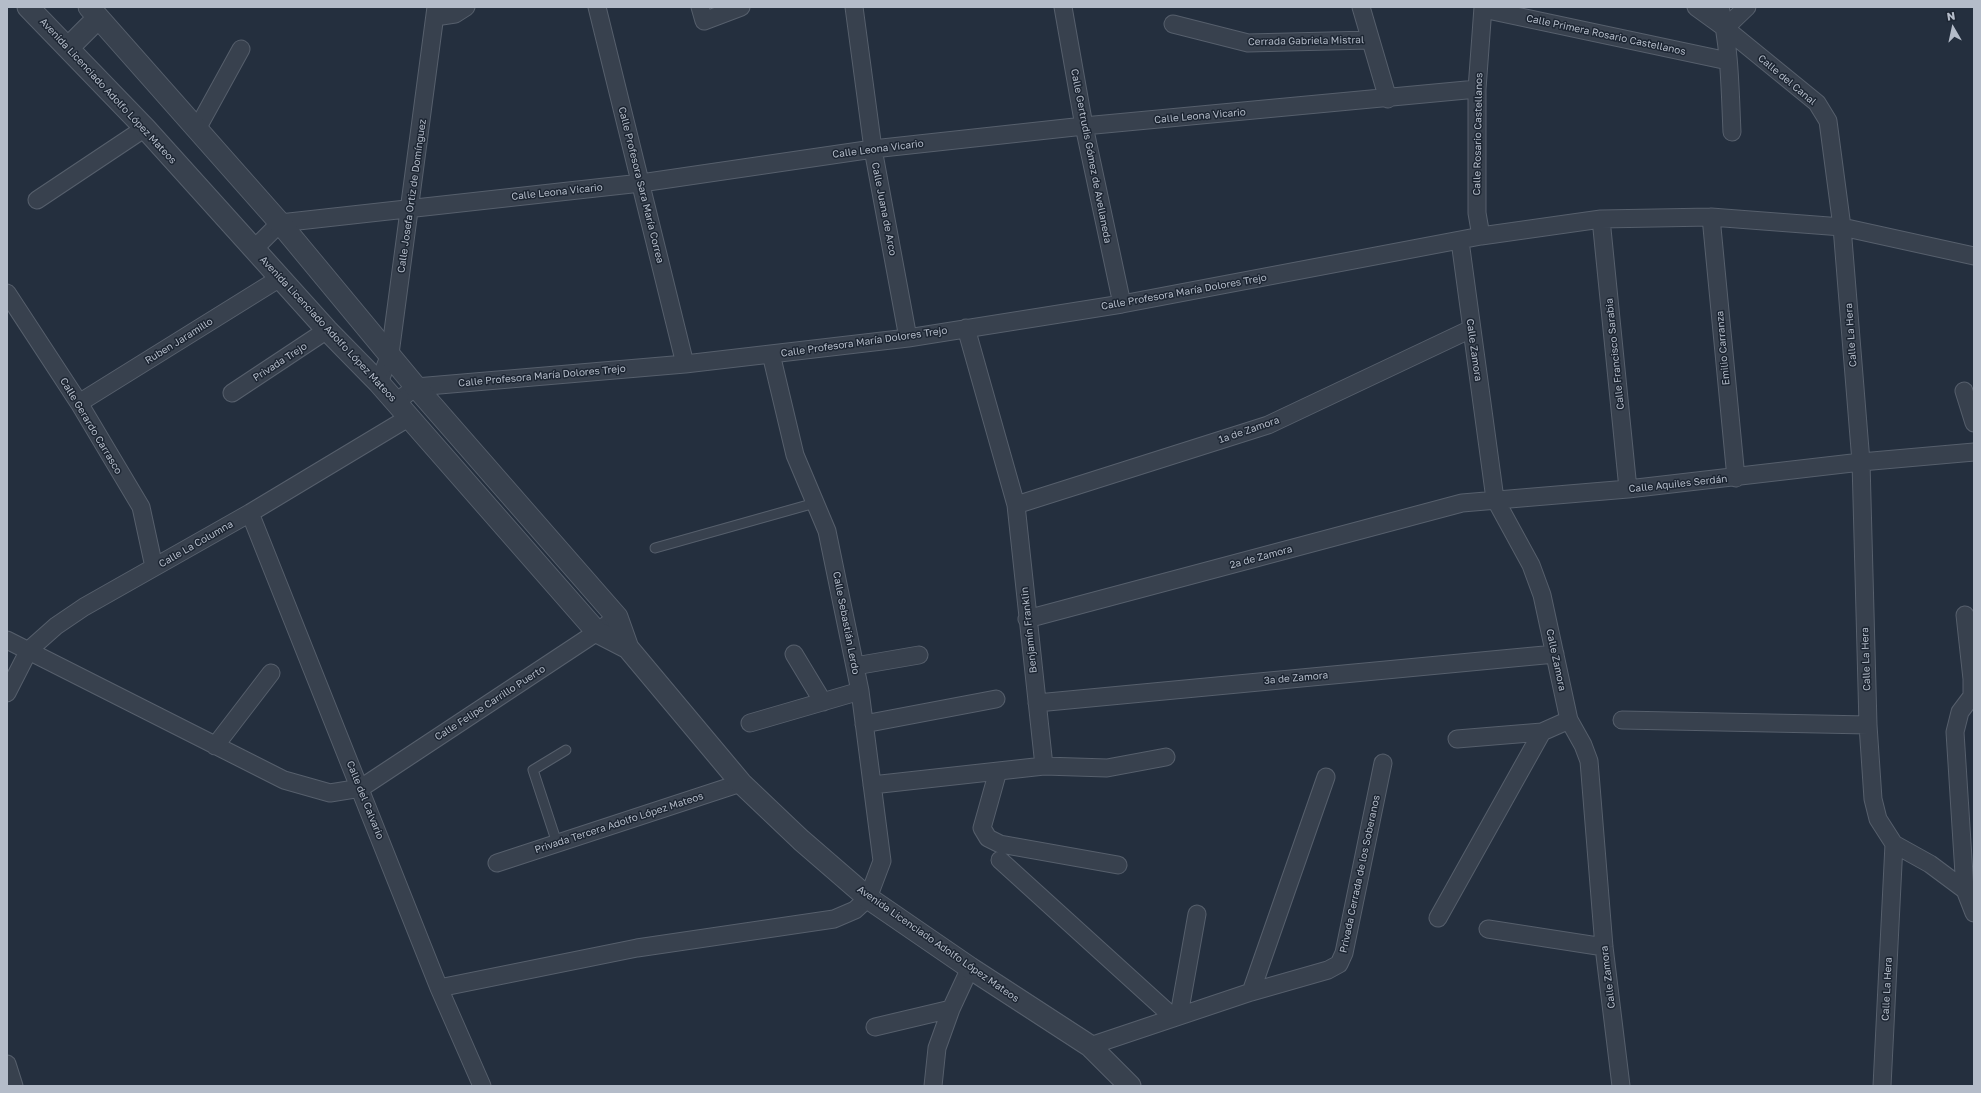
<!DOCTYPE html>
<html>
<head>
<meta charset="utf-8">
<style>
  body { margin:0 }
  #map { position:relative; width:1981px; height:1093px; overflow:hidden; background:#242f3e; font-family:"Golos Text",sans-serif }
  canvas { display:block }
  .frame { position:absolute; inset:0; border:8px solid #b4bcc9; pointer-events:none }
  .north { position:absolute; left:1933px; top:8px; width:40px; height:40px; -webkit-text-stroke:3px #1d2633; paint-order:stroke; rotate:351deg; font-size:11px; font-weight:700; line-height:16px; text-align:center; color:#b4bcc9 }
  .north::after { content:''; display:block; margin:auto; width:14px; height:18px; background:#b4bcc9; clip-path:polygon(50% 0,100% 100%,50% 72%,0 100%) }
</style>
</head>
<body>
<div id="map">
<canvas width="1981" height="1093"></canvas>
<div class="frame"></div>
<div class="north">N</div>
</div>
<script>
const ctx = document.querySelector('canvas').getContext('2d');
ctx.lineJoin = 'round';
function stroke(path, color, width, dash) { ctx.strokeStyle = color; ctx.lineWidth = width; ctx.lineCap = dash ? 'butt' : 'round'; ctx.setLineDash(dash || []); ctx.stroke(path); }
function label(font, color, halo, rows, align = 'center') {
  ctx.font = font + ' "Golos Text",sans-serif'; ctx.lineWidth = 3; ctx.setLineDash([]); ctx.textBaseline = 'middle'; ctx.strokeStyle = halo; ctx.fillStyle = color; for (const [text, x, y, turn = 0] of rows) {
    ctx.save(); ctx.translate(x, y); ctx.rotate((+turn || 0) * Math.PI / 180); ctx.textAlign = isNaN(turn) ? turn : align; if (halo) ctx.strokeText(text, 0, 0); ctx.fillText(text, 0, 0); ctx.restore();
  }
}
const service = new Path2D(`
  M655,548L815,503
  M557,843L533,770L566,750`);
const minor = new Path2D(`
  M597,7L685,364
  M700,7L704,21L741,7
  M854,7L873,149L908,338
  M1063,7L1084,126L1122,304
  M1361,7L1388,99
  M1696,7L1725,28L1817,103L1828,121L1842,227L1861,462L1868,725L1873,799L1878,819L1894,844L1882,1086
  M1720,7C1730,48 1730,90 1732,132
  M1483,9L1728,61
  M435,17L455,14L466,7
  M1173,24L1248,43L1370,40
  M1725,28L1747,7
  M197,129L241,49
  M37,200L145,128
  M1711,217L1736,478
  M1601,219L1628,489
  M1481,236L1477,213V89L1483,7
  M1460,241L1495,499L1531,565L1542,595L1569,720L1583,745L1589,761L1604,947L1621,1086
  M254,249L280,223L641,183L873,149L1084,126L1477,89
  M7,293L79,403L141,507L154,567
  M966,328L1016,505L1044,766
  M379,383L390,354L436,7
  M1964,391L1974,423
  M232,393L327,330
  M396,402L416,387L685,364L908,338L1122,304L1481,236L1601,219L1711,217L1842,227L1974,256
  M79,403L280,278
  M1016,505L1268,425L1471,329
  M250,513L439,988L482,1086
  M1965,615L1972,679V696L1960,712L1955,732L1965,890
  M1027,619L1462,503L1628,489L1861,462L1974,452
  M7,640L284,780L330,793L361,788L597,632L617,617
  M794,654L823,702
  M855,666L919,655
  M7,693L29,650L56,626L84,607L250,513L408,418
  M1037,703L1555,654
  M1622,720L1868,725
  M750,723L860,691
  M864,724L996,699
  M1457,739L1542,732L1569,720
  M215,746L271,673
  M998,771L982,828L988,838L1000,844L1118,865
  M872,785L1044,766L1107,768L1166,757
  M1894,844L1930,864L1965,890L1974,913
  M1000,860L1173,1017
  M497,863L741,783
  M1438,918L1542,732
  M1488,929L1604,947
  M439,988L637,948L834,919L855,910L868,898L882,861L860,691L827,531L795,455L771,354
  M1251,992L1326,777
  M1179,1015L1197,914
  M875,1027L951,1009
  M1090,1046L1251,992L1328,970L1339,964L1344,953L1383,763
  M7,1064L14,1086
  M933,1086L937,1048L951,1009L970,968`);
const tertiary = new Path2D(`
  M28,7L145,128L327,330L379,383L597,632L628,648
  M89,7L280,223L416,387L617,617L628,648L741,783L801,840L868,898L970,968L1090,1046L1130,1086
  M69,47L98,18`);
stroke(service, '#565f6c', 11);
stroke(minor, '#565f6c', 19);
stroke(tertiary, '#565f6c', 23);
stroke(service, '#38414e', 9);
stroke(minor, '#38414e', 17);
stroke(tertiary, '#38414e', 21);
label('10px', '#b4bcc9', '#1d2633', [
  ["Calle Primera Rosario Castellanos",1606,35,12],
  ["Cerrada Gabriela Mistral",1306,41,-1],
  ["Calle del Canal",1787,80,40],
  ["Avenida Licenciado Adolfo López Mateos",108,91,47],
  ["Calle Leona Vicario",1200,116,-5],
  ["Calle Rosario Castellanos",1478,134,-89],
  ["Calle Leona Vicario",878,149,-7],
  ["Calle Gertrudis Gómez de Avellaneda",1091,156,79],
  ["Calle Profesora Sara María Correa",641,185,76],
  ["Calle Leona Vicario",557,192,-6],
  ["Calle Josefa Ortiz de Domínguez",412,196,-82],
  ["Calle Juana de Arco",884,209,79],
  ["Calle Profesora María Dolores Trejo",1184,292,-10],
  ["Avenida Licenciado Adolfo López Mateos",328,329,47],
  ["Calle La Hera",1851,335,-94],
  ["Ruben Jaramillo",179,341,-32],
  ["Calle Profesora María Dolores Trejo",864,342,-8],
  ["Emilio Carranza",1723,348,-95],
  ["Calle Zamora",1474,350,82],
  ["Calle Francisco Sarabia",1615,354,-96],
  ["Privada Trejo",280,362,-33],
  ["Calle Profesora María Dolores Trejo",542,376,-5],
  ["Calle Gerardo Carrasco",91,426,59],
  ["1a de Zamora",1249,430,-19],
  ["Calle Aquiles Serdán",1678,484,-6],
  ["Calle La Columna",196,544,-30],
  ["2a de Zamora",1261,557,-15],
  ["Calle Sebastián Lerdo",846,623,79],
  ["Benjamín Franklin",1029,630,-96],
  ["Calle La Hera",1866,659,-92],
  ["Calle Zamora",1556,660,78],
  ["3a de Zamora",1296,678,-5],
  ["Calle Felipe Carrillo Puerto",490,703,-33],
  ["Calle del Calvario",365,800,68],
  ["Privada Tercera Adolfo López Mateos",619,823,-18],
  ["Privada Cerrada de los Soberanos",1360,874,-78],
  ["Avenida Licenciado Adolfo López Mateos",938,944,35],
  ["Calle Zamora",1608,977,-97],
  ["Calle La Hera",1887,989,-87]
]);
</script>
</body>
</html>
